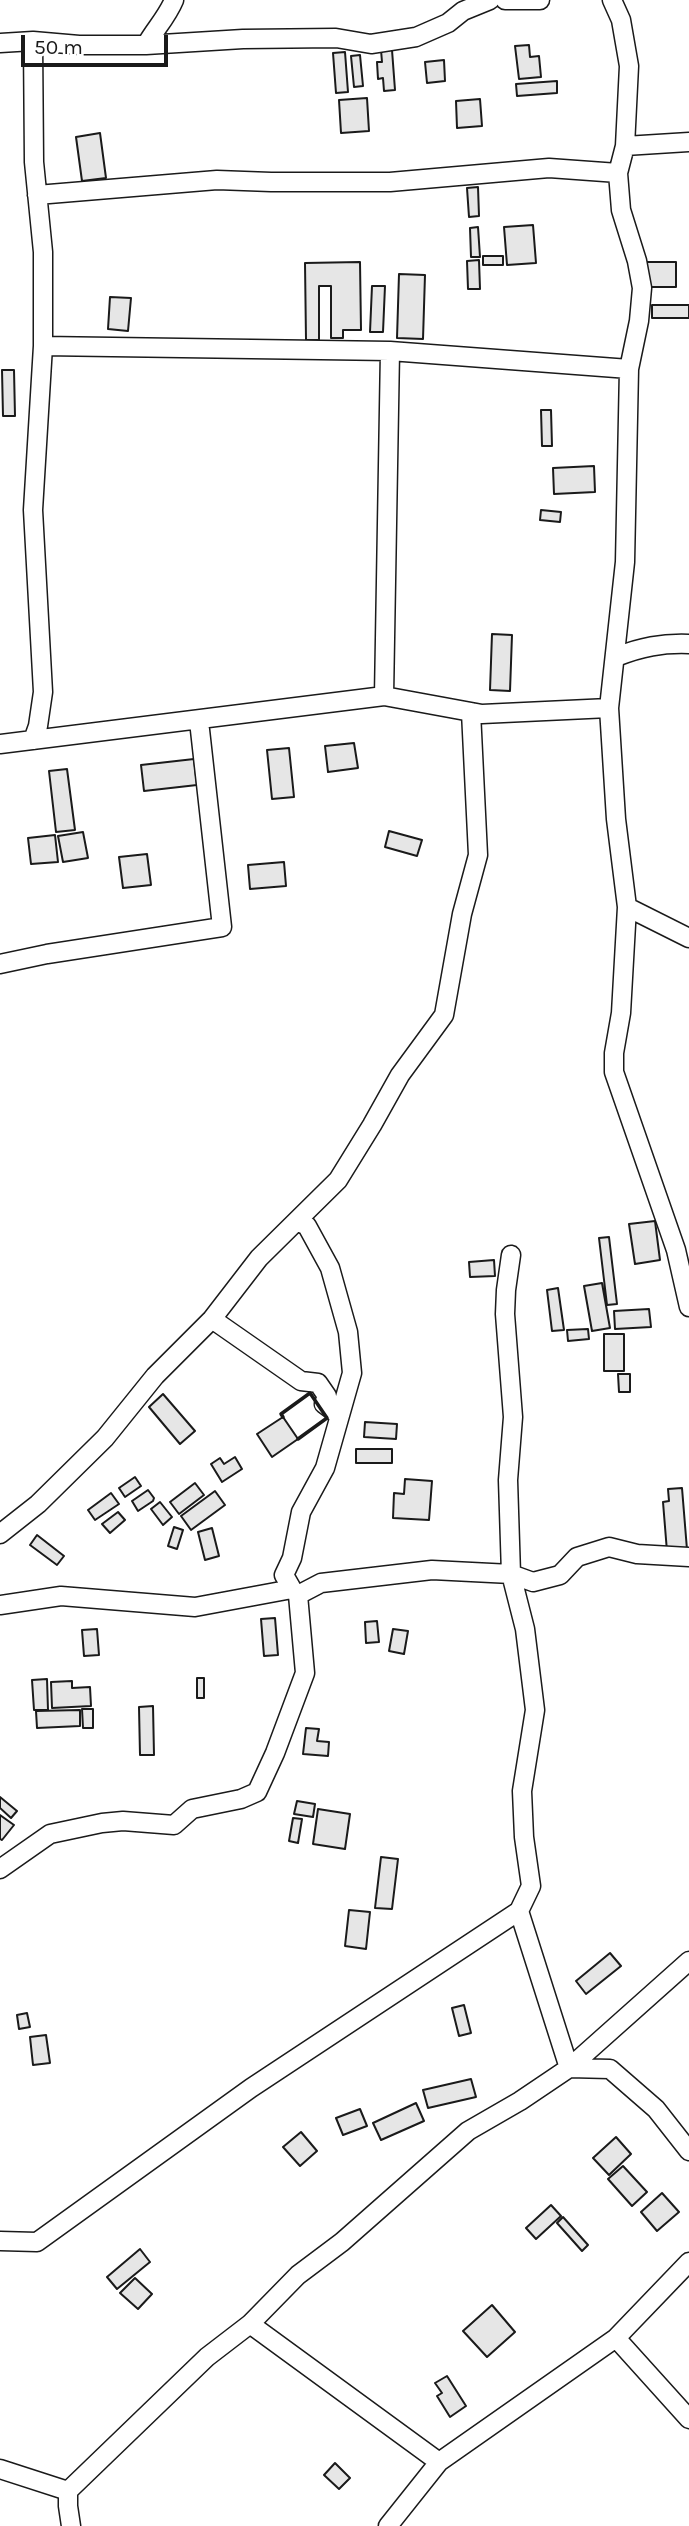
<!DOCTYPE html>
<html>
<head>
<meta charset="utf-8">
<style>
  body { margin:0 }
  #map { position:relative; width:689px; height:2526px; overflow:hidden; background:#fff; font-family:Karla,sans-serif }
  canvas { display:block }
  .scale { position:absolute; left:21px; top:35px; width:147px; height:32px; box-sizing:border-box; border:4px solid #1a1a1a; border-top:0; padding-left:9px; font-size:21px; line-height:24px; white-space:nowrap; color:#1a1a1a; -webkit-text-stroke:5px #fff; paint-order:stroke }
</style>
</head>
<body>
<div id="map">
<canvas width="689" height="2526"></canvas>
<div class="scale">50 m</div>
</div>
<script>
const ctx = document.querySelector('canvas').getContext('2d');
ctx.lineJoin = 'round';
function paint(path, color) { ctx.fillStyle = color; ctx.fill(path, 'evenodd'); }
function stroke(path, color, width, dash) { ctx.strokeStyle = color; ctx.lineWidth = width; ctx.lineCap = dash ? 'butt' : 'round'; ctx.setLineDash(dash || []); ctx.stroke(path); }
const building = new Path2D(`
  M529,45L530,57L539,56L541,77L519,79L515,46Z
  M381,50H392L395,90L384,91L383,78L378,79L377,62H382Z
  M345,52L348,92L336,93L333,53Z
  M360,55L363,86L354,87L351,56Z
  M444,60L445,81L427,83L425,62Z
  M557,81V93L517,96L516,84Z
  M367,98L369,131L341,133L339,100Z
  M480,99L482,126L457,128L456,101Z
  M100,133L106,178L82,181L76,137Z
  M478,187L479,216L469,217L467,188Z
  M533,225L536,263L507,265L504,227Z
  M478,227L480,257H471L470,228Z
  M483,256H503V265H483Z
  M479,260L480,289H468L467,261Z
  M360,262L361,330H343V338H331V286H319V340H306L305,263Z
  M646,262H676V287H646Z
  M399,274L425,275L423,339L397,338Z
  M372,286H385L383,332H370Z
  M110,297L131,298L128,331L108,329Z
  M652,305H689V318H652Z
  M2,370H14L15,416H3Z
  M541,410H551L552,446H542Z
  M594,466L595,492L554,494L553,468Z
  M541,510L561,512L560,522L540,520Z
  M492,634L512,635L510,691L490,690Z
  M354,743L358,768L328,772L325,746Z
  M289,748L294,797L272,799L267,750Z
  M194,759L197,785L144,791L141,765Z
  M67,769L75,830L56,832L49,771Z
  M389,831L422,840L417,856L385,847Z
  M83,832L88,858L63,862L58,836Z
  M55,835L58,862L31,864L28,838Z
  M147,854L151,885L123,888L119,857Z
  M284,862L286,886L250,889L248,865Z
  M655,1221L660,1260L635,1264L629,1224Z
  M609,1237L617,1304L607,1305L599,1238Z
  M494,1260L495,1276L470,1277L469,1262Z
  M602,1283L610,1328L592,1331L584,1286Z
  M558,1288L564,1330L552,1331L547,1290Z
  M649,1309L651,1327L615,1329L614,1311Z
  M588,1329L589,1339L568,1341L567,1330Z
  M604,1334H624V1371H604Z
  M618,1374H630V1392H619Z
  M163,1394L195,1431L180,1444L149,1407Z
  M283,1417L298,1439L272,1457L257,1434Z
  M365,1422L397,1424L396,1439L364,1437Z
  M356,1449H392V1463H356Z
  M235,1457L242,1469L222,1482L211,1464L220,1458L224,1464Z
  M135,1477L141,1486L125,1497L119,1488Z
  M405,1479L432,1481L429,1520L393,1518L394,1493L404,1494Z
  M195,1483L204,1495L179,1514L170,1502Z
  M682,1488L688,1562L668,1564L663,1502L669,1501L668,1489Z
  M148,1490L154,1498L153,1501L138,1511L132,1501Z
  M215,1491L225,1505L191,1530L181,1516Z
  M111,1493L119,1504L95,1520L88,1510Z
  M160,1502L172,1517L163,1525L151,1509Z
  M118,1512L125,1520L110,1533L102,1524Z
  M174,1527L183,1530L177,1549L168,1546Z
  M212,1528L219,1556L205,1560L198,1532Z
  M37,1535L64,1556L57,1565L30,1545Z
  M275,1618L278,1655L264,1656L261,1619Z
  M377,1621L379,1642L366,1643L365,1622Z
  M97,1629L99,1655L84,1656L82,1630Z
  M393,1629L408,1631L404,1654L389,1651Z
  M197,1678H204V1698H197Z
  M47,1679L48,1710H34L32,1680Z
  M72,1681V1688L90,1687L91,1706L52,1708L51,1682Z
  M153,1706L154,1755H140L139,1707Z
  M82,1709H93V1728H83Z
  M80,1710V1726L37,1728L36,1711Z
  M306,1728L319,1729L317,1741L329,1742L328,1756L303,1754Z
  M0,1797L17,1811L11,1818L0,1808Z
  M297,1801L315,1804L313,1817L294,1814Z
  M318,1809L350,1814L345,1849L313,1844Z
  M0,1815L14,1825L2,1840L0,1839Z
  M293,1818L302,1819L298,1843L289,1841Z
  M381,1857L398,1859L392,1909L375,1908Z
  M349,1910L370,1912L366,1949L345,1946Z
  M610,1953L621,1966L586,1994L576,1981Z
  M464,2005L471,2033L459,2036L452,2008Z
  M27,2013L30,2027L19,2029L17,2015Z
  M46,2035L50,2063L33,2065L30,2037Z
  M471,2079L476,2097L428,2108L423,2090Z
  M416,2103L424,2121L381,2140L373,2123Z
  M360,2109L367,2126L343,2135L336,2118Z
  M301,2132L317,2151L300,2166L283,2147Z
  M616,2137L631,2154L609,2175L593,2158Z
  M623,2166L647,2192L632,2206L608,2179Z
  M662,2193L679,2212L657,2231L641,2212Z
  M551,2205L561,2216L536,2239L526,2228Z
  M563,2217L588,2245L582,2251L557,2223Z
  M140,2249L150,2262L117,2289L107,2277Z
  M135,2278L152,2294L138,2309L120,2293Z
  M492,2305L515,2332L487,2357L463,2331Z
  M447,2376L466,2406L450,2417L437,2396L442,2393L435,2383Z
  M335,2463L350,2478L339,2489L324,2475Z`);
paint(building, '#e6e6e6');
stroke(building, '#1a1a1a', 2);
const street = new Path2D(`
  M505,0H540
  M612,0L621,20L629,66L625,146L618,173L621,210L637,261L642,288L639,321L629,369L625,562L609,708L616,819L627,907L621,1013L614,1053V1072L676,1250L689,1307
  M33,41L34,162L43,252V346L33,510L43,692L38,726L33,740
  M0,43L33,41L79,45H146L243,39L336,38L371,44L416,37L448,23L463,11L490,0
  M146,45C155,29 167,17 174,0
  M625,146L689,142
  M37,195L217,180L271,182H390L549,168L618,173
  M43,346L390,351L629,369
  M616,657C641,647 662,643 689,644
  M384,696L390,351
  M0,744L384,696L482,714L609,708
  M627,907L689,938
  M0,964L47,954L222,927L199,721
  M212,1319L301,1381L318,1383L327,1396L324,1404L339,1415
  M0,1534L38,1504L105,1438L155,1376L212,1319L259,1258L338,1180L372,1125L400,1075L444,1015L462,914L478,855L471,712
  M292,1589L284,1575L292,1558L301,1512L325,1468L352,1373L348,1332L330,1268L307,1226L297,1221
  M0,1605L61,1596L195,1607L292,1589L298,1595L321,1583L432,1570L511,1574L533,1582L560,1575L577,1557L609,1547L637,1554L689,1557
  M0,1869L50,1834L102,1823L123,1821L174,1825L192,1809L241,1799L257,1792L275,1753L305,1673L298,1595
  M519,1911L569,2068
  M569,2068L610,2069L656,2109L689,2151
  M0,2241L37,2242L251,2088L519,1911L531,1886L524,1837L522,1791L535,1710L525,1629L511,1574L508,1480L513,1417L505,1314L506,1290L511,1255
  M250,2324L439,2462
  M616,2338L689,2419
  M0,2469L68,2491
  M71,2526L68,2506V2491L207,2357L250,2324L298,2275L342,2242L468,2131L520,2101L569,2068L689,1961
  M388,2526L439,2462L616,2338L689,2262`);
stroke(street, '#1a1a1a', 21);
stroke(street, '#fff', 18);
stroke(new Path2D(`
  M283,1417L281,1414L310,1393L327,1418L298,1439`), '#1a1a1a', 3.5);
</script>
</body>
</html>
